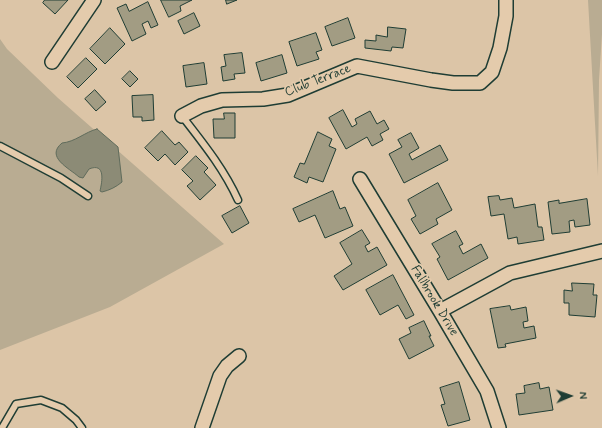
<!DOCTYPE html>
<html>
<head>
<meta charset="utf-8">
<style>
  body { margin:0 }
  #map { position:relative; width:602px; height:428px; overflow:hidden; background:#dcc5a7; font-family:Mynerve,sans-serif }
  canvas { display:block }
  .north { position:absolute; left:550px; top:376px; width:40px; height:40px; -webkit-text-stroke:3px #e4cbac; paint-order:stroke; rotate:88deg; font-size:11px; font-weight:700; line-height:16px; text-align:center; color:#1f3d34 }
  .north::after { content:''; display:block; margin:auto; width:14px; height:18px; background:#1f3d34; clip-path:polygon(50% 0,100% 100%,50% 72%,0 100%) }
</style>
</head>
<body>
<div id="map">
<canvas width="602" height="428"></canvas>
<div class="north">N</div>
</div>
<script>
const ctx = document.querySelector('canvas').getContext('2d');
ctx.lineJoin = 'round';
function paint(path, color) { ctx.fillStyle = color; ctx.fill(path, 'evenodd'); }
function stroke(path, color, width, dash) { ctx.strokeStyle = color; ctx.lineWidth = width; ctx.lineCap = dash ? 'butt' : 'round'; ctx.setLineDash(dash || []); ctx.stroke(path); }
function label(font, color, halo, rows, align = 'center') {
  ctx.font = font + ' Mynerve,sans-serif'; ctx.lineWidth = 3.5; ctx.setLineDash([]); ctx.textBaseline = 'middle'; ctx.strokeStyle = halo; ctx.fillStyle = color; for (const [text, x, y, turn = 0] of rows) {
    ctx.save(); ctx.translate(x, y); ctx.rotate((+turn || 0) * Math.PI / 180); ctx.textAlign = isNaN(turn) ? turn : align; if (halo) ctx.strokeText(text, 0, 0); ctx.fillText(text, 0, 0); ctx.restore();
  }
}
paint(new Path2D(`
  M588,0H602V34L599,80L598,176Z
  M0,39L7,49L58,98L224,244L110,307L0,350Z`), '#b9ac92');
const water = new Path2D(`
  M97,129L118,147L122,182C116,187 110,190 102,192L100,191C102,182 106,162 89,169L83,178L79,177C69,168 45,157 62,143C75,142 85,132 97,129Z`);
paint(water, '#8c8b76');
stroke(water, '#606c5c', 1);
const building = new Path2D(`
  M45,0H68L55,14L43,3Z
  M161,0H192L180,6L181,11L169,17Z
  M226,0H237L227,4Z
  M148,2L158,25L151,28L148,21L142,24L146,34L132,41L117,8L126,4L129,11Z
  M194,13L200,26L184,34L178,21Z
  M348,18L355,38L332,46L325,27Z
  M388,27L406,29L403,48L392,47L391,51L365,48V40L376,41V35L387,37Z
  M110,28L125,44L105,64L90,49Z
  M316,33L322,50L316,52L319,59L297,66L289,42Z
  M242,53L245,73L234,74L235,79L223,81L221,67L226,66L224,55Z
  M282,55L287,73L261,81L256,63Z
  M86,58L97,69L78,88L67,77Z
  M204,63L207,84L186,87L183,66Z
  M130,71L138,79L130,87L122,79Z
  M95,90L106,102L96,111L85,99Z
  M153,95L154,120L142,121V117H133L132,96Z
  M343,110L352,127L357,124L355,119L370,111L377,124L384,120L389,129L380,134L383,140L372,146L367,137L346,149L329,118Z
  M224,113H235V138H214L213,119H224Z
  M162,131L175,145L179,142L188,152L175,165L165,154L158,161L145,148Z
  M318,132L332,139L329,146L336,149L323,182L309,177L307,183L294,177L300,163L304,164Z
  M411,133L419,148L409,154L412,160L440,145L448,160L404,183L389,154L402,147L398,140Z
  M196,156L208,168L204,172L216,185L200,200L187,186L193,181L182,170Z
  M438,183L452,210L436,219L438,224L420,234L411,219L416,216L408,200Z
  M333,191L340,209L345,207L353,226L325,238L315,215L299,222L293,209Z
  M499,196L500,200L512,198L514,208L535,204L538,227H542L544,240L518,244L517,237L508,239L504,214L491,216L488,197Z
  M587,199L590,225L575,227L574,220L569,221L570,232L552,234L548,202L559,200V203Z
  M240,206L249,223L232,233L222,216Z
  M362,230L370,243L365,246L368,252L377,247L387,265L343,290L334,276L352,264L340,243Z
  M456,231L463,244L459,246L463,254L481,244L488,258L448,280L437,259L440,257L432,244Z
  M393,275L414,315L406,319L398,305L380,315L366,290Z
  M572,283L594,284L593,295H597L595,317L569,315V303H564V290L572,291Z
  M510,306L511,310L526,307L528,321L523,322L524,328L534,326L536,338L505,344L506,347L498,348L490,309Z
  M424,321L431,336H429L434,346L409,359L399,339L411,333L409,328Z
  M459,382L470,420L448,426L441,405L445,404L440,388Z
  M539,383L540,389L549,387L553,410L519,415L516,394L525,393L524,386Z`);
paint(building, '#a29c83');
stroke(building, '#1f3d34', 1);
const lane = new Path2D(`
  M182,116C203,143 224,169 238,200
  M0,146L61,178L88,196
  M2,428L16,404L41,400L62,408L76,420L82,428`);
const street = new Path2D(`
  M52,62L94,0
  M182,116L201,106L222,100L263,99L288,95L357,66L431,80L453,83H480L492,72L500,48L506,16V0
  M360,179L440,311L487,391L499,428
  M440,311L510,273L602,251
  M202,428L220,376L227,366L239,356`);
stroke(lane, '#1f3d34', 9);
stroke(street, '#1f3d34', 16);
stroke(lane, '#e4cbac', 6);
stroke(street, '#e4cbac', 13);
label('13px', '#1f3d34', '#e4cbac', [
  ["Club Terrace",318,81,-21],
  ["Fallbrook Drive",434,301,59]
]);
</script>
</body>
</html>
